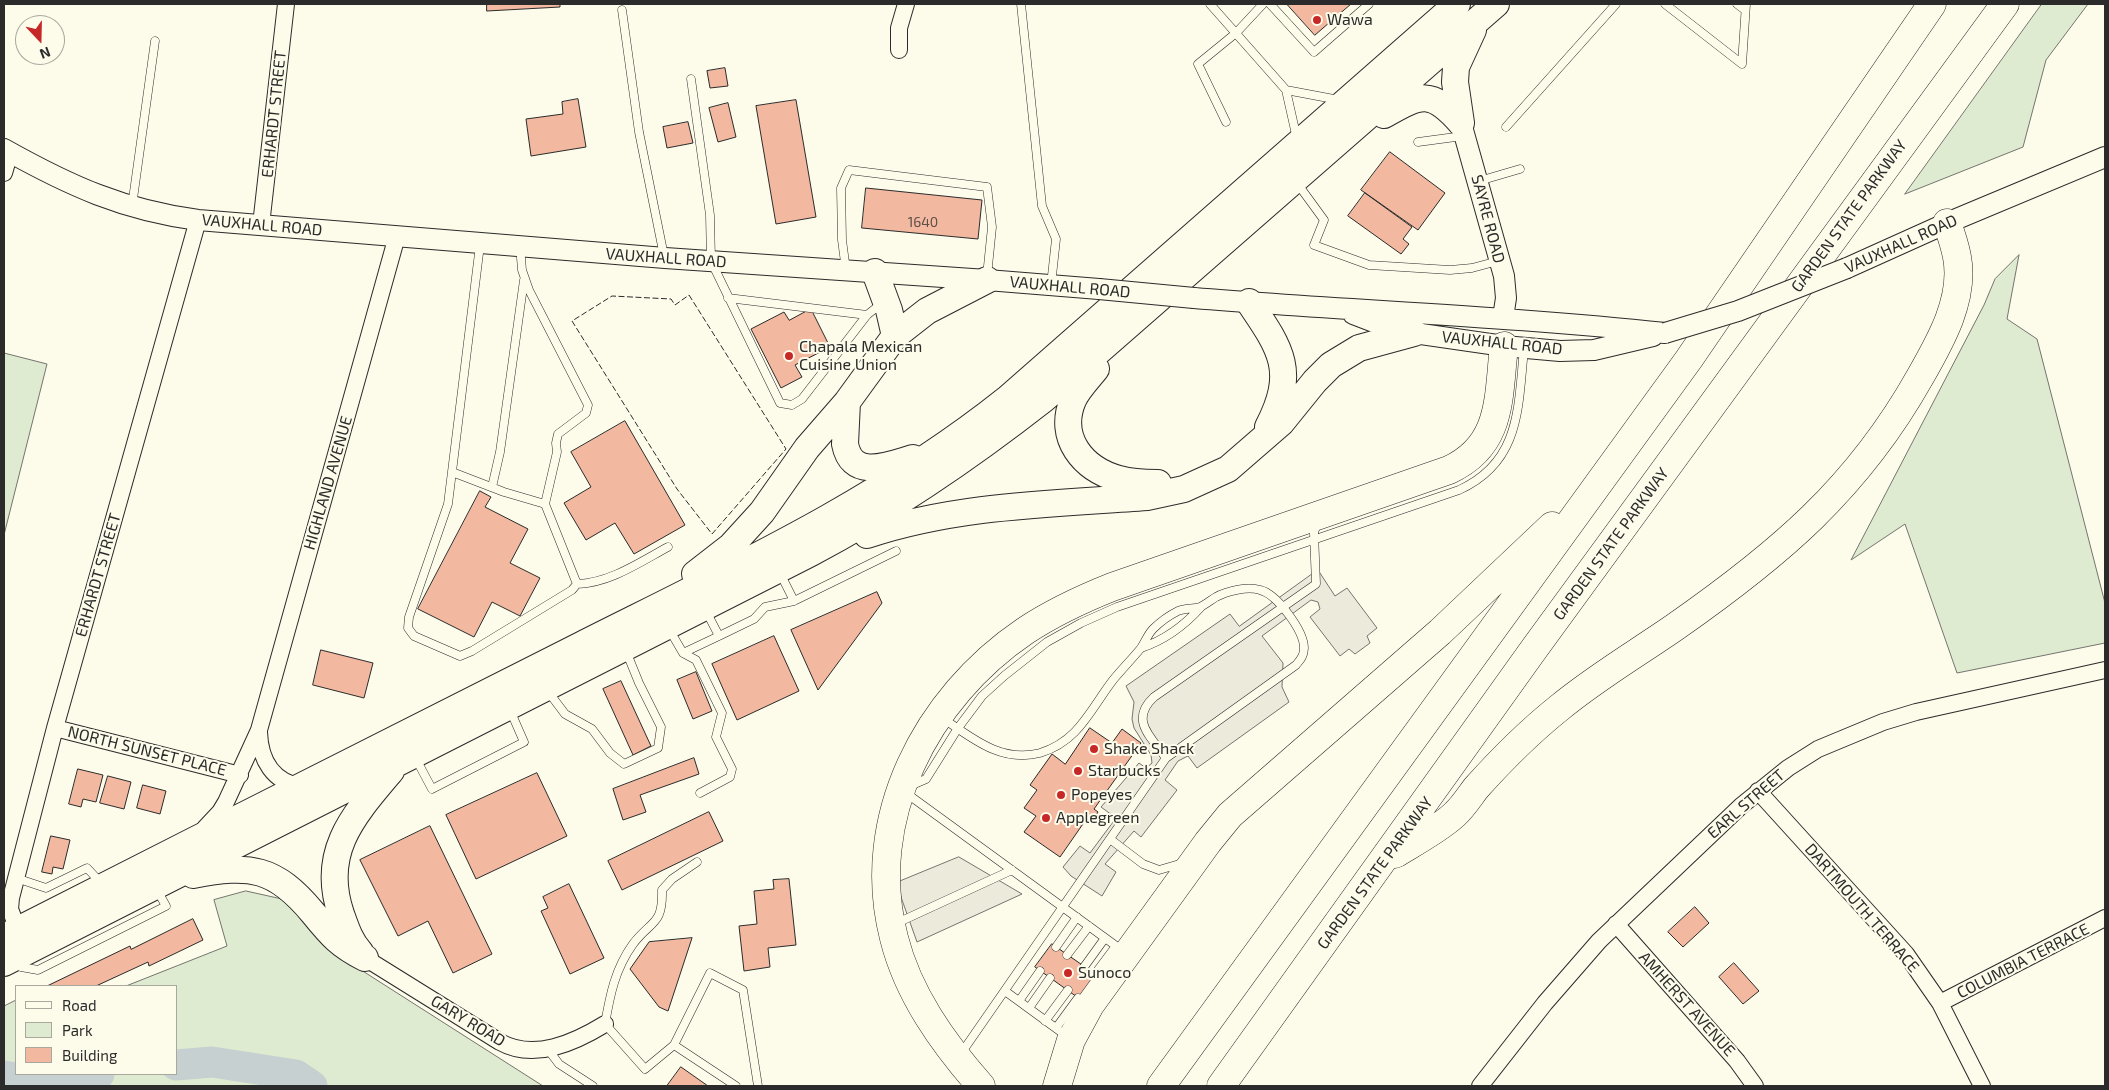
<!DOCTYPE html>
<html>
<head>
<meta charset="utf-8">
<style>
  body { margin:0 }
  #map { position:relative; width:2109px; height:1090px; overflow:hidden; background:#fdfbea; font-family:"Exo 2",sans-serif }
  canvas { display:block }
  .frame { position:absolute; inset:0; border:5px solid #2b2b2b; pointer-events:none }
  .legend { position:absolute; left:15px; top:985px; width:162px; height:90px; box-sizing:border-box; background:#fdfbea; border:1px solid #a9a89e; margin:0; padding:6px 9px; list-style:none; font-size:15px; color:#2b2b2b }
  .legend li { display:flex; align-items:center; gap:10px; height:25px }
  .legend b { width:25px; border:1px solid #a9a89e }
  .north { position:absolute; left:15px; top:15px; width:50px; height:50px; box-sizing:border-box; background:#fdfbea; border:1px solid #a9a89e; border-radius:50%; rotate:159deg; font-size:14px; font-weight:700; line-height:20px; text-align:center; color:#2b2b2b }
  .north::after { content:''; display:block; margin:auto; width:18px; height:22px; background:#c62828; clip-path:polygon(50% 0,100% 100%,50% 72%,0 100%) }
</style>
</head>
<body>
<div id="map">
<canvas width="2109" height="1090"></canvas>
<div class="frame"></div>
<ul class="legend">
<li><b style="height:6px;background:#fdfbea"></b>Road</li>
<li><b style="height:14px;background:#deebd1"></b>Park</li>
<li><b style="height:14px;background:#f2b8a0"></b>Building</li>
</ul>
<div class="north">N</div>
</div>
<script>
const ctx = document.querySelector('canvas').getContext('2d');
ctx.lineJoin = 'round';
function paint(path, color) { ctx.fillStyle = color; ctx.fill(path, 'evenodd'); }
function stroke(path, color, width, dash) { ctx.strokeStyle = color; ctx.lineWidth = width; ctx.lineCap = dash ? 'butt' : 'round'; ctx.setLineDash(dash || []); ctx.stroke(path); }
function label(font, color, halo, rows, align = 'center') {
  ctx.font = font + ' "Exo 2",sans-serif'; ctx.lineWidth = 4; ctx.setLineDash([]); ctx.textBaseline = 'middle'; ctx.strokeStyle = halo; ctx.fillStyle = color; for (const [text, x, y, turn = 0] of rows) {
    ctx.save(); ctx.translate(x, y); ctx.rotate((+turn || 0) * Math.PI / 180); ctx.textAlign = isNaN(turn) ? turn : align; if (halo) ctx.strokeText(text, 0, 0); ctx.fillText(text, 0, 0); ctx.restore();
  }
}
const green = new Path2D(`
  M2042,4H2088L2046,60L2023,147L1905,194Z
  M2019,255L2007,319L2037,339L2105,603V643L1957,673L1905,524L1851,560L1984,305L1995,279Z
  M4,353L47,364L4,535Z
  M246,891L282,899L336,954L543,1086H4V1006L16,1000V1074H176V986H126L227,946L214,900Z`);
paint(green, '#deebd1');
stroke(green, '#74746e', 1);
const parking = new Path2D(`
  M1318,570L1335,596L1347,588L1377,628L1367,636L1370,643L1355,654L1349,649L1340,656L1310,617L1320,609L1318,602L1311,600L1262,636L1283,663L1282,687L1289,702L1197,768L1188,756L1178,761L1165,780L1177,790L1141,837L1134,831L1105,864L1116,872L1102,896L1071,876L1063,867L1080,846L1090,853L1116,818L1101,807L1139,763L1146,768L1152,763L1151,755L1134,728L1132,719L1134,702L1126,686L1230,614L1239,626Z
  M959,857L1022,894L917,942L896,883Z`);
paint(parking, '#eceadb');
stroke(parking, '#74746e', 1);
stroke(new Path2D(`
  M176,1065L212,1062L296,1075L312,1086
  M4,1076L48,1084L99,1074`), '#c7d0d0', 31);
const building = new Path2D(`
  M487,4H560V7L487,11Z
  M1287,4H1351L1315,35Z
  M725,68L728,86L710,88L707,71Z
  M578,99L586,147L531,156L526,119L563,114L562,102Z
  M796,100L816,217L776,224L756,106Z
  M728,103L736,137L718,142L709,108Z
  M688,122L693,143L667,148L663,127Z
  M1390,152L1445,193L1418,230L1361,190Z
  M866,188L982,200L978,239L862,228Z
  M1365,193L1412,227L1403,239L1409,244L1401,254L1348,216Z
  M811,309L830,347L795,365L802,377L781,388L751,329L784,312L789,320Z
  M625,421L685,525L634,554L615,523L586,540L564,503L591,487L571,452Z
  M480,491L491,497L485,507L528,529L510,563L540,578L520,616L492,602L474,637L418,609Z
  M877,592L882,603L818,690L791,630Z
  M774,636L799,691L737,720L712,664Z
  M321,650L373,663L364,698L313,685Z
  M696,672L712,711L693,719L677,680Z
  M621,681L651,746L633,755L603,689Z
  M1090,728L1112,743L1122,729L1141,743L1094,809L1098,812L1090,824L1085,821L1060,857L1024,832L1036,816L1024,808L1037,790L1030,785L1052,754L1065,764Z
  M694,758L699,774L640,795L646,812L623,820L613,789Z
  M78,769L103,775L96,802L83,799L81,807L69,804Z
  M537,773L567,836L476,879L446,815Z
  M108,776L131,782L124,809L100,803Z
  M143,785L166,791L160,814L137,808Z
  M709,812L723,841L622,890L608,861Z
  M430,826L492,954L453,973L428,921L398,936L360,860Z
  M51,836L70,840L63,869L53,867L52,874L42,872Z
  M789,879L796,945L768,948L770,967L744,971L739,926L757,924L754,891L774,889L773,880Z
  M569,884L604,958L570,974L541,911L548,908L543,897Z
  M1695,907L1709,923L1683,947L1668,932Z
  M193,919L203,940L149,966L148,962L96,986H47L130,946L131,949Z
  M692,938L668,1011L659,1007L630,969L649,942Z
  M1052,944L1101,978L1084,1002L1035,967Z
  M1734,963L1759,991L1743,1004L1719,977Z
  M681,1067L708,1086H667Z`);
paint(building, '#f2b8a0');
stroke(building, '#2b2b2b', 1);
const service = new Path2D(`
  M1021,4L1042,206L1056,239L1051,285
  M1210,4L1286,90L1297,139
  M1270,4L1314,52L1369,4
  M1665,4L1742,64L1746,4
  M1737,4L1745,10
  M622,10L639,132L664,256
  M691,79L710,215L711,261L780,403L792,405L802,399L867,315L882,303
  M1286,90L1339,100
  M1226,122L1198,64L1236,33L1263,4
  M1506,127L1616,4
  M1418,142L1463,136
  M1479,181L1520,169
  M1297,183L1324,220L1314,245L1369,265L1450,270L1472,268L1498,261
  M132,206L155,41
  M480,245L448,504L409,617L408,628L414,636L460,656L472,651L572,590L577,584L545,504L557,452L556,443L558,434L586,413L588,405L529,290L522,270L520,246
  M846,270L842,240L841,188L849,170L987,187L992,227L987,276
  M728,298L867,315
  M452,472L504,492L545,504
  M492,487L500,452L524,280
  M780,573L794,601L896,551
  M577,584C610,583 640,562 668,547
  M669,629L683,653L696,660L722,713L716,737L732,769L730,777L700,793
  M719,636L754,619L765,607L794,601
  M1141,648C1165,640 1184,626 1201,607
  M683,653L719,636L706,611
  M547,690L565,714L592,729L610,753L624,764L658,748L661,727L639,683L626,651
  M944,719C973,739 1002,763 1040,753C1079,741 1090,710 1113,680C1122,669 1132,659 1141,648C1145,642 1148,634 1153,629C1159,623 1170,615 1178,611C1184,608 1193,609 1200,607C1205,605 1211,600 1216,597C1227,591 1248,586 1260,590C1277,594 1304,631 1304,648C1304,656 1300,660 1296,665L1166,758L960,1055
  M415,757L432,789L524,742L510,710
  M1166,758C1151,737 1129,720 1154,697L1316,584L1314,533L1317,522
  M912,785L926,779L958,728L982,696L1004,676L1047,642L1081,623L1117,607L1459,490C1521,462 1518,407 1524,349
  M906,793L1123,951
  M1110,839L1143,864L1159,870L1183,863
  M697,862L672,879L662,890C663,926 651,920 633,944C615,969 610,995 605,1024L645,1069L674,1045L710,973L743,990L758,1086
  M16,878L46,888L87,868L101,883
  M897,923L1012,870
  M1056,947L1077,917
  M1067,955L1089,926
  M17,961L21,967L38,970L166,906L157,890
  M1084,967L1105,938
  M1095,974L1116,946
  M1005,991L1068,1037
  M1019,1001L1040,971
  M1029,1008L1050,978
  M1045,1021L1068,990
  M1056,1028L1078,998
  M674,1045L736,1086
  M547,1048L559,1064L593,1086`);
const minor = new Path2D(`
  M899,50V28L906,4
  M4,173L10,152
  M261,225L286,4
  M55,728L240,775
  M259,732C260,760 273,782 302,787
  M1758,791L1906,954L1940,1003L1982,1086
  M205,828L220,812L226,802L259,730L397,236
  M1616,924L1737,1061L1755,1086
  M18,930L10,909L11,898L55,728L198,220
  M365,958L500,1042C534,1061 574,1043 605,1024
  M1940,1003L2105,918
  M1480,1086L1545,1003L1599,941L1741,806L1788,768L1818,749L1883,722L1916,712L2105,670`);
const tertiary = new Path2D(`
  M1461,123L1504,276L1506,298L1503,318
  M4,149C70,186 123,210 198,220L665,258L987,280L1099,289
  M1847,268L1947,223L2105,157
  M1194,298C1351,311 1508,316 1665,333
  M1353,314L1387,327L1414,333L1504,346L1560,351L1594,350L1653,336`);
const trunk = new Path2D(`
  M1384,115C1421,94 1431,89 1461,123
  M1461,123L1455,82L1456,67L1473,30
  M875,272L889,310L895,336
  M1249,302C1281,349 1297,371 1268,427
  M1096,369C1088,379 1078,389 1073,400C1057,438 1083,469 1119,479C1132,483 1144,483 1158,483
  M847,402L845,444C852,481 889,465 913,458
  M867,535C957,505 1052,504 1147,497L1184,489L1228,469L1281,423L1315,381L1331,365L1359,348L1414,333
  M695,574L731,546L762,512L807,448L847,402L895,336L927,311L987,280
  M193,875C250,864 275,867 313,913C331,935 339,945 365,958
  M4,937C196,839 389,742 581,645C728,571 878,502 1007,399L1457,4
  M360,952C350,941 346,928 341,914C320,852 353,816 391,771
  M4,963L811,553C894,509 970,457 1044,399L1496,4`);
const motorway = new Path2D(`
  M1395,854C1413,843 1439,829 1454,815C1463,807 1469,797 1476,788C1502,759 1529,732 1559,708C1595,678 1636,654 1675,627C1778,555 1857,489 1920,377C1940,342 1965,299 1957,257C1955,246 1951,234 1947,223
  M981,1086C943,1043 908,994 894,938C863,819 926,698 1025,631C1052,613 1082,599 1112,587L1449,470C1503,445 1498,397 1504,346
  M1057,1086L1071,1040L1090,1005L1208,842L1230,815L1440,632L1552,526
  M1161,1086L1689,359L1932,4
  M1221,1086L1534,649L2005,4`);
stroke(service, '#2b2b2b', 9);
stroke(minor, '#2b2b2b', 18);
stroke(tertiary, '#2b2b2b', 22);
stroke(trunk, '#2b2b2b', 28);
stroke(motorway, '#2b2b2b', 29);
stroke(service, '#fdfbea', 8);
stroke(minor, '#fdfbea', 16);
stroke(tertiary, '#fdfbea', 20);
stroke(trunk, '#fdfbea', 26);
stroke(motorway, '#fdfbea', 28);
const tertiaryBridge = new Path2D(`
  M1099,289L1194,298
  M1665,333L1738,311L1847,268`);
stroke(tertiaryBridge, '#2b2b2b', 22, []);
stroke(tertiaryBridge, '#fdfbea', 20);
stroke(new Path2D(`
  M689,295L786,449L712,534L677,489L572,321L612,296L671,299L675,305Z`), '#2b2b2b', 1, [6, 2.5]);
for (const [x, y, r, color] of [
  [1317,20,5,"#c62828"],
  [789,356,5,"#c62828"],
  [1094,749,5,"#c62828"],
  [1078,771,5,"#c62828"],
  [1061,795,5,"#c62828"],
  [1046,818,5,"#c62828"],
  [1068,973,5,"#c62828"]
]) { const dot = new Path2D(); dot.arc(x, y, r, 0, 2 * Math.PI); ctx.fillStyle = color; ctx.fill(dot); stroke(dot, '#fdfbea', 2); }
label('14px', '#5d4e48', null, [
  ["1640",923,222]
]);
label('16px', '#2b2b2b', '#fdfbea', [
  ["Wawa",1327,20],
  ["Chapala Mexican",799,347],
  ["Cuisine Union",799,365],
  ["Shake Shack",1104,749],
  ["Starbucks",1088,771],
  ["Popeyes",1071,795],
  ["Applegreen",1056,818],
  ["Sunoco",1078,973]
], 'left');
label('16px', '#2b2b2b', '#fdfbea', [
  ["ERHARDT STREET",274,114,-84],
  ["GARDEN STATE PARKWAY",1849,216,-54],
  ["SAYRE ROAD",1488,219,75],
  ["VAUXHALL ROAD",262,225,5],
  ["VAUXHALL ROAD",1901,244,-24],
  ["VAUXHALL ROAD",666,258,4],
  ["VAUXHALL ROAD",1070,287,5],
  ["VAUXHALL ROAD",1502,343,6],
  ["HIGHLAND AVENUE",328,483,-74],
  ["GARDEN STATE PARKWAY",1611,544,-54],
  ["ERHARDT STREET",98,575,-74],
  ["NORTH SUNSET PLACE",147,751,14],
  ["EARL STREET",1746,804,-41],
  ["GARDEN STATE PARKWAY",1375,873,-54],
  ["DARTMOUTH TERRACE",1862,908,49],
  ["COLUMBIA TERRACE",2023,961,-27],
  ["AMHERST AVENUE",1687,1004,48],
  ["GARY ROAD",468,1021,31]
]);
</script>
</body>
</html>
